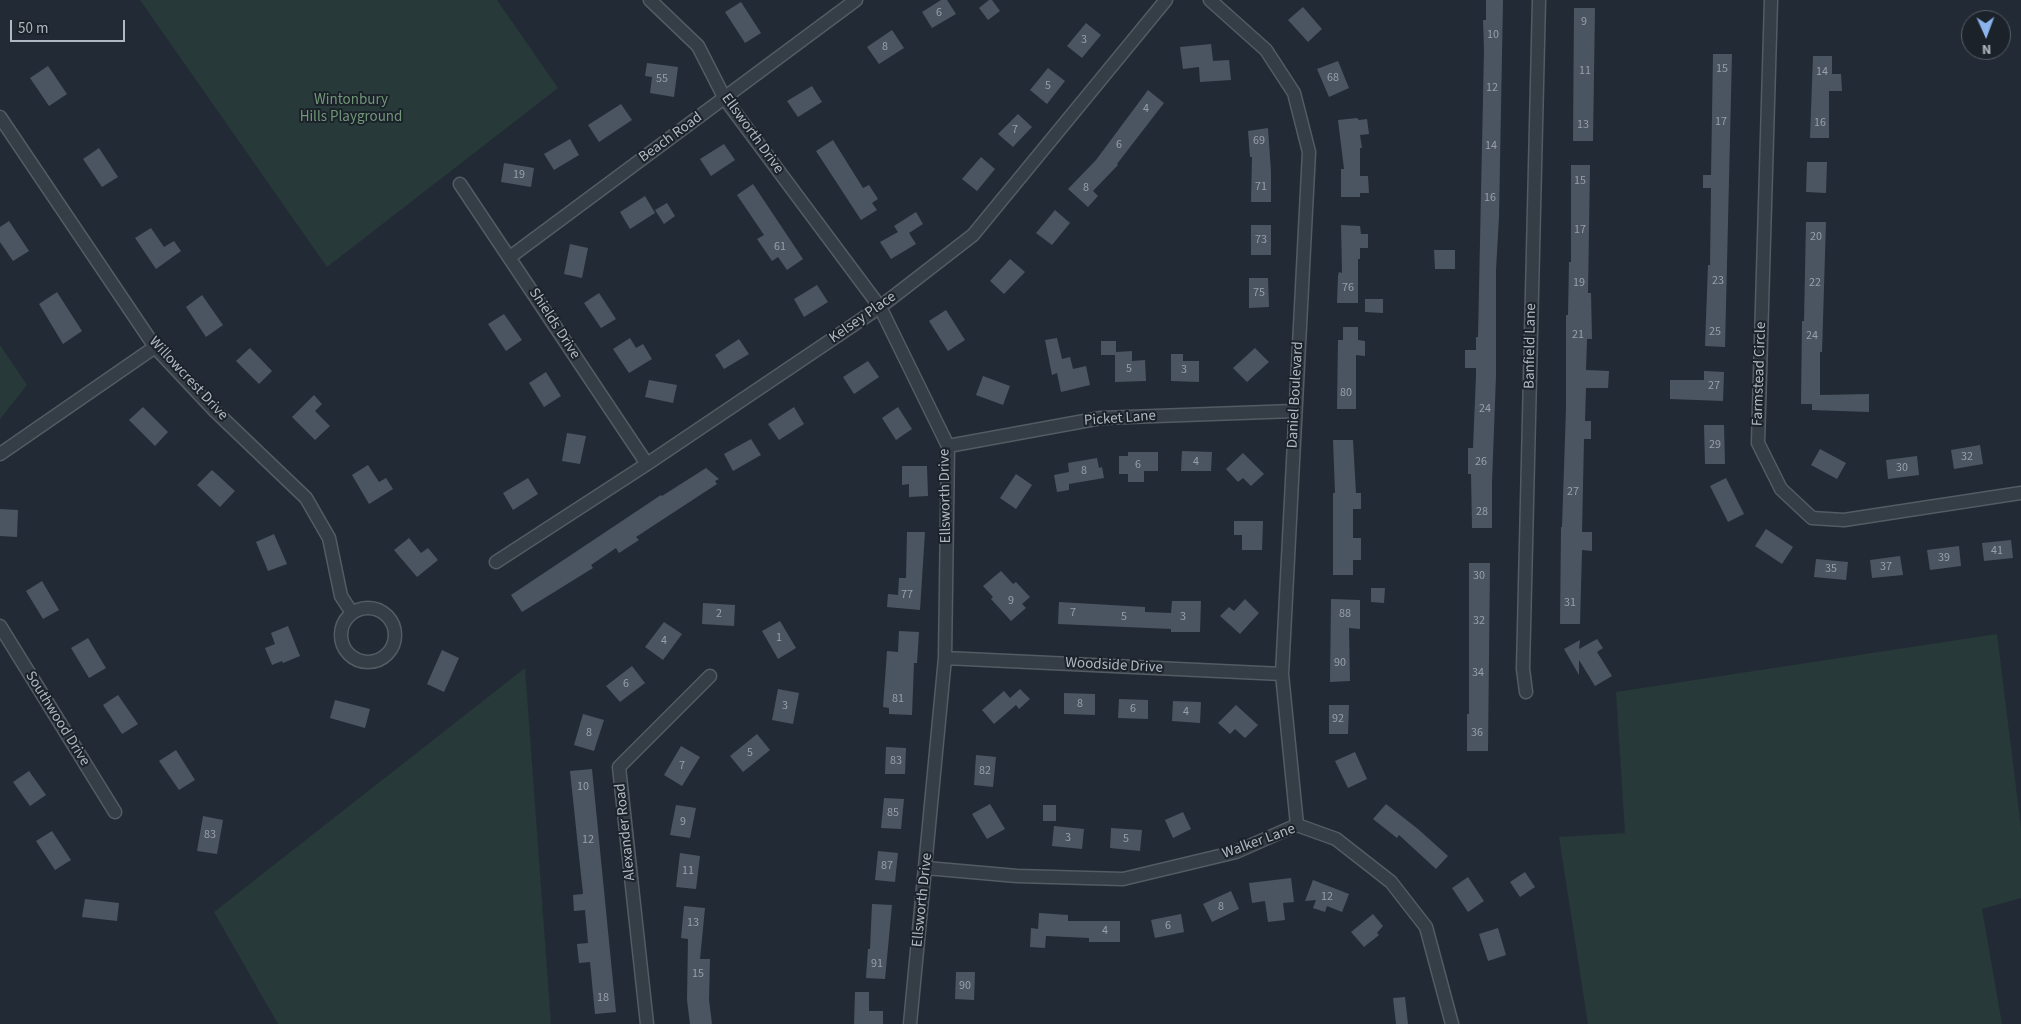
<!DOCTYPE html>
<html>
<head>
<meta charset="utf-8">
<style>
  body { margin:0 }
  #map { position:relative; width:2021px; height:1024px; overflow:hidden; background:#222b35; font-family:"Source Sans 3",sans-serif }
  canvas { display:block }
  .north { position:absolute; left:1961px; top:10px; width:50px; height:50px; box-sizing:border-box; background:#1b222a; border:1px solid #575e67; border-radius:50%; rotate:178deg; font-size:14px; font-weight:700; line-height:20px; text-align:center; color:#b0b8c2 }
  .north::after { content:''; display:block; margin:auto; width:18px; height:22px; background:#8bb4ec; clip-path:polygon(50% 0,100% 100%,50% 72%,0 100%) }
  .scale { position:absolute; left:10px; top:20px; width:115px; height:22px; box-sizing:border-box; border:2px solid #b0b8c2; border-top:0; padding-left:6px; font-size:15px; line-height:18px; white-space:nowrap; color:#b0b8c2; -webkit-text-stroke:4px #1b222a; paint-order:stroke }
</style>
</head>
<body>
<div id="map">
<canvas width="2021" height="1024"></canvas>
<div class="north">N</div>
<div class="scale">50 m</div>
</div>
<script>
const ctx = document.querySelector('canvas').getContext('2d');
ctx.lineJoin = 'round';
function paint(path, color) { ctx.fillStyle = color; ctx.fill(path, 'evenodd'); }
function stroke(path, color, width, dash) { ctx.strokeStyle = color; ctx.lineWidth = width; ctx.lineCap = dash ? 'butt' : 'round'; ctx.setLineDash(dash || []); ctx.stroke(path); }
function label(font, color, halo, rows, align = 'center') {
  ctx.font = font + ' "Source Sans 3",sans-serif'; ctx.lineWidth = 4; ctx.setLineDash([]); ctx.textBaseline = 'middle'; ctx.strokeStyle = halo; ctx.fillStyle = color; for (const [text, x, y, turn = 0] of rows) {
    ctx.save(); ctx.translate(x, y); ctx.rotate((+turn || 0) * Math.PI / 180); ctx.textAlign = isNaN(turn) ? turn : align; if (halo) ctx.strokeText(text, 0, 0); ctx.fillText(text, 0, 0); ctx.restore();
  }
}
paint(new Path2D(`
  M140,0H497L558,88L327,267Z
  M0,345L27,385L0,419Z
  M1997,634L2021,828V898L1982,909L2002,1024H1588L1559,837L1625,833L1616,692Z
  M525,668L551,1024H278L214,912Z`), '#273938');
paint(new Path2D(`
  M941,0H947L956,14L932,28L922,12Z
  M989,0H992L1000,11L988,20L979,8Z
  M1486,0H1503L1499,217L1496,270V376L1492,482V528H1472L1471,474H1468V448H1473L1476,376V368H1465V350H1476V337H1478L1484,50L1483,20H1486Z
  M741,2L761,33L745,43L725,12Z
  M1303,7L1322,29L1308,42L1288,20Z
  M1574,8H1595L1593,141H1573Z
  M1086,23L1101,35L1082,58L1067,46Z
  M892,30L904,48L879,64L867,47Z
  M1211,44L1213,61L1229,60L1231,80L1200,82L1199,67L1183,69L1180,47Z
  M1713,54H1732L1725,347L1705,346L1708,265H1710L1711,188H1703V175H1711Z
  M1813,56H1832V74H1841L1842,91H1829V138H1810Z
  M1338,61L1349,88L1329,97L1317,69Z
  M647,63L678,67L674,97L650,93L652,77L645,76Z
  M48,66L67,94L49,106L30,78Z
  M1048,68L1065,81L1047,104L1030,90Z
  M812,86L822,102L798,117L787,101Z
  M1148,90L1164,103L1117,164L1118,165L1093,191L1098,196L1088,207L1068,189L1096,160Z
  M621,104L632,120L599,142L588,125Z
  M1018,114L1032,127L1013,147L998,134Z
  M1357,118L1359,120L1367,119L1369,134L1360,135L1362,148H1360V176H1368L1369,193H1360V197H1341V169H1344L1338,120Z
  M1268,128L1271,172V202H1251L1252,157H1250L1248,131Z
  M570,139L579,155L554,170L544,154Z
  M833,140L863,188L869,185L878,199L872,203L877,210L861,220L816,151Z
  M724,144L735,160L711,176L700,159Z
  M99,148L118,177L102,187L83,159Z
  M981,157L995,169L977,191L962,179Z
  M1807,162H1827L1826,193L1806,192Z
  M504,163L534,168L531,187L501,182Z
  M1571,165H1590L1588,293H1591L1592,339H1587L1586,370L1609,371L1608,388H1586L1585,421H1591V439H1584L1582,532H1592V551L1582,550L1580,624H1560L1561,527H1562L1566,408V315H1568L1569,262H1571Z
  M753,184L803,259L787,270L778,257L772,261L757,239L764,235L737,195Z
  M645,196L655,213L630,229L620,212Z
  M667,203L675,216L664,224L655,210Z
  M1055,210L1070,223L1052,245L1036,233Z
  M916,212L923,224L909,233L916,244L891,259L880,242L898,232L894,226Z
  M9,221L29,251L13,261L0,242V227Z
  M1806,222H1826L1822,352H1820V395L1869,394V412L1812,410V404H1801L1802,321H1804Z
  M1251,225H1271V255H1251Z
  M1341,225L1360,226L1361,234H1368V248H1360V259H1358V303H1337L1338,276L1339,272L1342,273Z
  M151,228L164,247L174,241L181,251L156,269L135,238Z
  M570,244L588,248L582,278L564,274Z
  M1434,250H1455V269H1435Z
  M1010,259L1025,272L1004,294L990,281Z
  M1249,278H1268L1269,307L1249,308Z
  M817,285L828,302L804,317L794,299Z
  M57,292L82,331L63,344L39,304Z
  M599,293L616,319L601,328L584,303Z
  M202,295L223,325L206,337L186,307Z
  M1365,299H1383V313L1365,312Z
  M946,310L965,340L948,351L929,321Z
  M504,314L522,340L506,351L488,324Z
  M1343,327H1358V340L1365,341V356L1356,355V409H1337L1338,340H1343Z
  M630,338L636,348L643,344L652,359L629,373L613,349Z
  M1057,338L1062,359L1070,357L1073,369L1086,366L1090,385L1061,392L1057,373L1052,375L1045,340Z
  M739,339L749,354L724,369L715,355Z
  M1101,341H1116V352L1132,351V361L1145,360L1146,381L1115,382V355H1101Z
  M250,348L272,371L259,384L236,361Z
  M1255,348L1269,362L1247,382L1233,368Z
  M1171,354H1183V361H1199V382L1171,381Z
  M868,361L879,377L854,394L843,377Z
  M1704,371L1724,372L1723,401L1670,399V380H1704Z
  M546,372L561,396L544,407L529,383Z
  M983,376L1010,386L1003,405L976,395Z
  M649,380L677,385L673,403L645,397Z
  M314,395L322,404L315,411L330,426L315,440L292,417Z
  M143,407L168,432L155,446L129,420Z
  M794,407L804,424L779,440L768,424Z
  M898,407L912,429L896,440L882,418Z
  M1704,425H1724L1725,464H1705Z
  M567,433L586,436L580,464L562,461Z
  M751,439L761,455L733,471L724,454Z
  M1333,440H1353L1356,493H1361V509H1353V538H1361V560H1353V575H1333V493H1335Z
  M1980,445L1983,464L1954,469L1951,450Z
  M1820,449L1846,463L1837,479L1811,465Z
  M1182,451L1212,452L1211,471H1181Z
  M1128,452H1158V471H1144V482H1128V474H1119V456H1128Z
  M1243,453L1264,474L1251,486L1243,478L1238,482L1226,469Z
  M1917,456L1919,475L1888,479L1886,460Z
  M1097,458L1099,468L1102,467L1104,478L1069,484V490L1057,492L1054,475L1069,472L1068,463Z
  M368,465L379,482L386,478L393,489L369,504L352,475Z
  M902,466H927L928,496L909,497V484L902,485Z
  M706,468L719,479L715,481L717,484L636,537L639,540L619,553L616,548L591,565L593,568L522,612L511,595L661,495L662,496Z
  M212,470L235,491L220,507L197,485Z
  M1016,474L1032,485L1016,509L1000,498Z
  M528,478L538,494L513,510L503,493Z
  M1726,478L1744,514L1728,522L1710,486Z
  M0,509L18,510L17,537L0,536Z
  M1234,521H1263L1262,550H1242V535H1234Z
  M1766,529L1793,547L1782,564L1755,546Z
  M907,532H925L920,610L887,607L888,594L898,595L899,578H906Z
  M274,534L287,564L268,571L256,542Z
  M409,538L421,553L428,548L438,560L417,577L394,550Z
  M2011,540L2013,558L1984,561L1982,543Z
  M1959,546L1961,566L1930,570L1927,550Z
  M1900,556L1903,575L1872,578L1870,560Z
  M1816,559L1848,562L1846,580L1814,577Z
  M1469,563H1490L1488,751H1467V714H1469Z
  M1001,571L1013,584L1016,582L1030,597L1022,604L1026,608L1011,621L991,599L993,597L983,586Z
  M42,581L59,610L43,619L26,591Z
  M1371,588H1385L1384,603L1371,602Z
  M1245,599L1259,613L1240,634L1220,616L1229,607L1234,611Z
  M1331,599L1360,600V629L1349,628L1350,681L1330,682Z
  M1172,601H1201L1200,632H1171V629L1058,624L1059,602L1145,607V612L1171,613Z
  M703,603L735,605L734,626L702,624Z
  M780,621L796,648L778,659L762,631Z
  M664,622L682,634L663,660L645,647Z
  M288,626L300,656L283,663L282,661L272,665L265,648L275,644L271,633Z
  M899,631L919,632L917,663H914L912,715L889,714V708L883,707L887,651L898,652Z
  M88,638L106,668L89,678L71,648Z
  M1597,639L1603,648L1597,652L1612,676L1595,686L1579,660V675L1564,649L1580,640L1579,649Z
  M442,650L459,658L444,692L427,684Z
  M632,666L645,683L620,702L606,686Z
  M778,689L799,693L793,724L772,720Z
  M1020,689L1030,699L1019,709L1016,705L994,724L982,710L1004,691L1010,698Z
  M1064,693L1095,694V715L1064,714Z
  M118,695L138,724L122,734L103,705Z
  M1119,699L1148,700V719L1118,718Z
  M335,700L370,709L365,728L330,718Z
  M1173,701L1201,702L1200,723L1172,721Z
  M1236,705L1258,725L1245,738L1235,729L1230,734L1218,723Z
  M1329,705H1349L1348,734H1329Z
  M583,714L604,720L594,751L574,745Z
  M757,734L770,750L743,772L730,756Z
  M681,746L700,757L682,786L664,775Z
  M886,747L906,748L905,774H885Z
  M176,750L195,780L179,790L159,761Z
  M1355,752L1367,779L1348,788L1335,761Z
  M976,755L996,757L993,787L974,785Z
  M592,769L616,1012L595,1014L590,962L579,963L577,944L588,943L585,910L574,911L573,895L583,894L570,771Z
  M29,771L46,795L30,806L13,782Z
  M884,798L904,799L901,829L881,828Z
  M990,804L1005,829L987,839L972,814Z
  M1386,804L1418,829L1448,856L1436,869L1399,835L1397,838L1373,819Z
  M676,805L696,808L690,838L670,835Z
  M1043,805H1056V821H1043Z
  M1183,812L1191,829L1173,838L1165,820Z
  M203,816L223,820L217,854L197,851Z
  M1054,826L1084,829L1082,849L1052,846Z
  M1111,828L1142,830L1140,851L1110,848Z
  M52,831L71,860L55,870L36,841Z
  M878,851L898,853L895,882L875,880Z
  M680,853L700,856L696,889L676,887Z
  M1525,872L1535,887L1520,897L1510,882Z
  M1468,877L1484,901L1468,912L1452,888Z
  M1291,878L1294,902L1283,903L1285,920L1268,922L1265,901L1252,903L1249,883Z
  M1313,880L1349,894L1342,912L1327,906L1325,912L1313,908L1316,900L1305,901Z
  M1231,891L1239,909L1212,922L1203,904Z
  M85,899L119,903L117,921L82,917Z
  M872,904L892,905L885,979L866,978L868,949H870Z
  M684,906L705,908L700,959H710L709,1000L712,1024H690L687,1000L688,939L681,938Z
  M1039,913L1068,915V921H1120V942H1089V938L1046,936L1045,948L1030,947L1031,928L1038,929Z
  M1181,914L1184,932L1155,938L1151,920Z
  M1373,914L1383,926L1377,933L1379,935L1364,947L1351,932Z
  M1498,928L1506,955L1488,961L1479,934Z
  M956,972H975L974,1000L955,999Z
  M855,992H869V1011H883V1024H854Z
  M1405,997L1408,1024H1396L1393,998Z`), '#4b5561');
const minor = new Path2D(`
  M650,0L698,46L725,99L880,307L948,446L945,658L910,1024
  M1210,0L1266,50L1294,93L1309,152L1282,674L1297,825
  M1771,0L1758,443L1781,489L1812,518L1844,520L2021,493
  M0,117L155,347L215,411L306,498L329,538L341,596L352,613
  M460,184L647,464
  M510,257L856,0
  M948,446L1101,418L1294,411
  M0,454L155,347
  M496,562L647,464L880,307L973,235L1166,0
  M341 635a27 27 0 1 1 54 0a27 27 0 1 1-54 0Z
  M0,626L115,812
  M945,658L1282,674
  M1526,692L1523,669L1539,0
  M926,868L1017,876L1123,879L1236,852L1297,825L1336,839L1391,882L1426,927L1452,1024
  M647,1024L619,767L710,676`);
stroke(minor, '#535b63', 15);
stroke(minor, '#353d46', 12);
label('12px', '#979faa', null, [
  ["6",939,13],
  ["9",1584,22],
  ["10",1493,35],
  ["3",1084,40],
  ["8",885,47],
  ["15",1722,69],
  ["11",1585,71],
  ["14",1822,72],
  ["68",1333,78],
  ["55",662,79],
  ["5",1048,86],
  ["12",1492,88],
  ["4",1146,109],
  ["17",1721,122],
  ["16",1820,123],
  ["13",1583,125],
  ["7",1015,130],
  ["69",1259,141],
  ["6",1119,145],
  ["14",1491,146],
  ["19",519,175],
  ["15",1580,181],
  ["71",1261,187],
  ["8",1086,188],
  ["16",1490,198],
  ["17",1580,230],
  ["20",1816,237],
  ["73",1261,240],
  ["61",780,247],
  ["23",1718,281],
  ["19",1579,283],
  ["22",1815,283],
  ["76",1348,288],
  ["75",1259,293],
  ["25",1715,332],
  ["21",1578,335],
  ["24",1812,336],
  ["5",1129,369],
  ["3",1184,370],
  ["27",1714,386],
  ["80",1346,393],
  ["24",1485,409],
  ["29",1715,445],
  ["32",1967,457],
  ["4",1196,462],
  ["26",1481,462],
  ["6",1138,465],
  ["30",1902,468],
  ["8",1084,471],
  ["27",1573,492],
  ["28",1482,512],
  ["41",1997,551],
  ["39",1944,558],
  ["37",1886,567],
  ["35",1831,569],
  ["30",1479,576],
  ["77",907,595],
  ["9",1011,601],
  ["31",1570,603],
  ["7",1073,613],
  ["2",719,614],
  ["88",1345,614],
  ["5",1124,617],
  ["3",1183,617],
  ["32",1479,621],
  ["1",779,638],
  ["4",664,641],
  ["90",1340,663],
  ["34",1478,673],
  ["6",626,684],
  ["81",898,699],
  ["8",1080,704],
  ["3",785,706],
  ["6",1133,709],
  ["4",1186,712],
  ["92",1338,719],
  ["8",589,733],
  ["36",1477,733],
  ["5",750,753],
  ["83",896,761],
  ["7",682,766],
  ["82",985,771],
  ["10",583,787],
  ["85",893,813],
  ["9",683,822],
  ["83",210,835],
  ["3",1068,838],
  ["5",1126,839],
  ["12",588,840],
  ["87",887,866],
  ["11",688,871],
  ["12",1327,897],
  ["8",1221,907],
  ["13",693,923],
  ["6",1168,926],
  ["4",1105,931],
  ["91",877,964],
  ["15",698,974],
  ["90",965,986],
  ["18",603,998]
]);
label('15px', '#719678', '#1b222a', [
  ["Wintonbury",351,101],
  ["Hills Playground",351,118]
]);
label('15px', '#b0b8c2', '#1b222a', [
  ["Ellsworth Drive",752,134,54],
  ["Beach Road",671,138,-36],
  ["Kelsey Place",863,318,-35],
  ["Shields Drive",554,324,57],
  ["Banfield Lane",1531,346,-89],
  ["Farmstead Circle",1760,374,-88],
  ["Willowcrest Drive",188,379,47],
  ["Daniel Boulevard",1296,395,-87],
  ["Picket Lane",1120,419,-4],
  ["Ellsworth Drive",946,496,-91],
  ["Woodside Drive",1114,666,3],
  ["Southwood Drive",57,719,58],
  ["Alexander Road",626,832,-96],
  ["Walker Lane",1259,842,-20],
  ["Ellsworth Drive",923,900,-84]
]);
</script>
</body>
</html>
